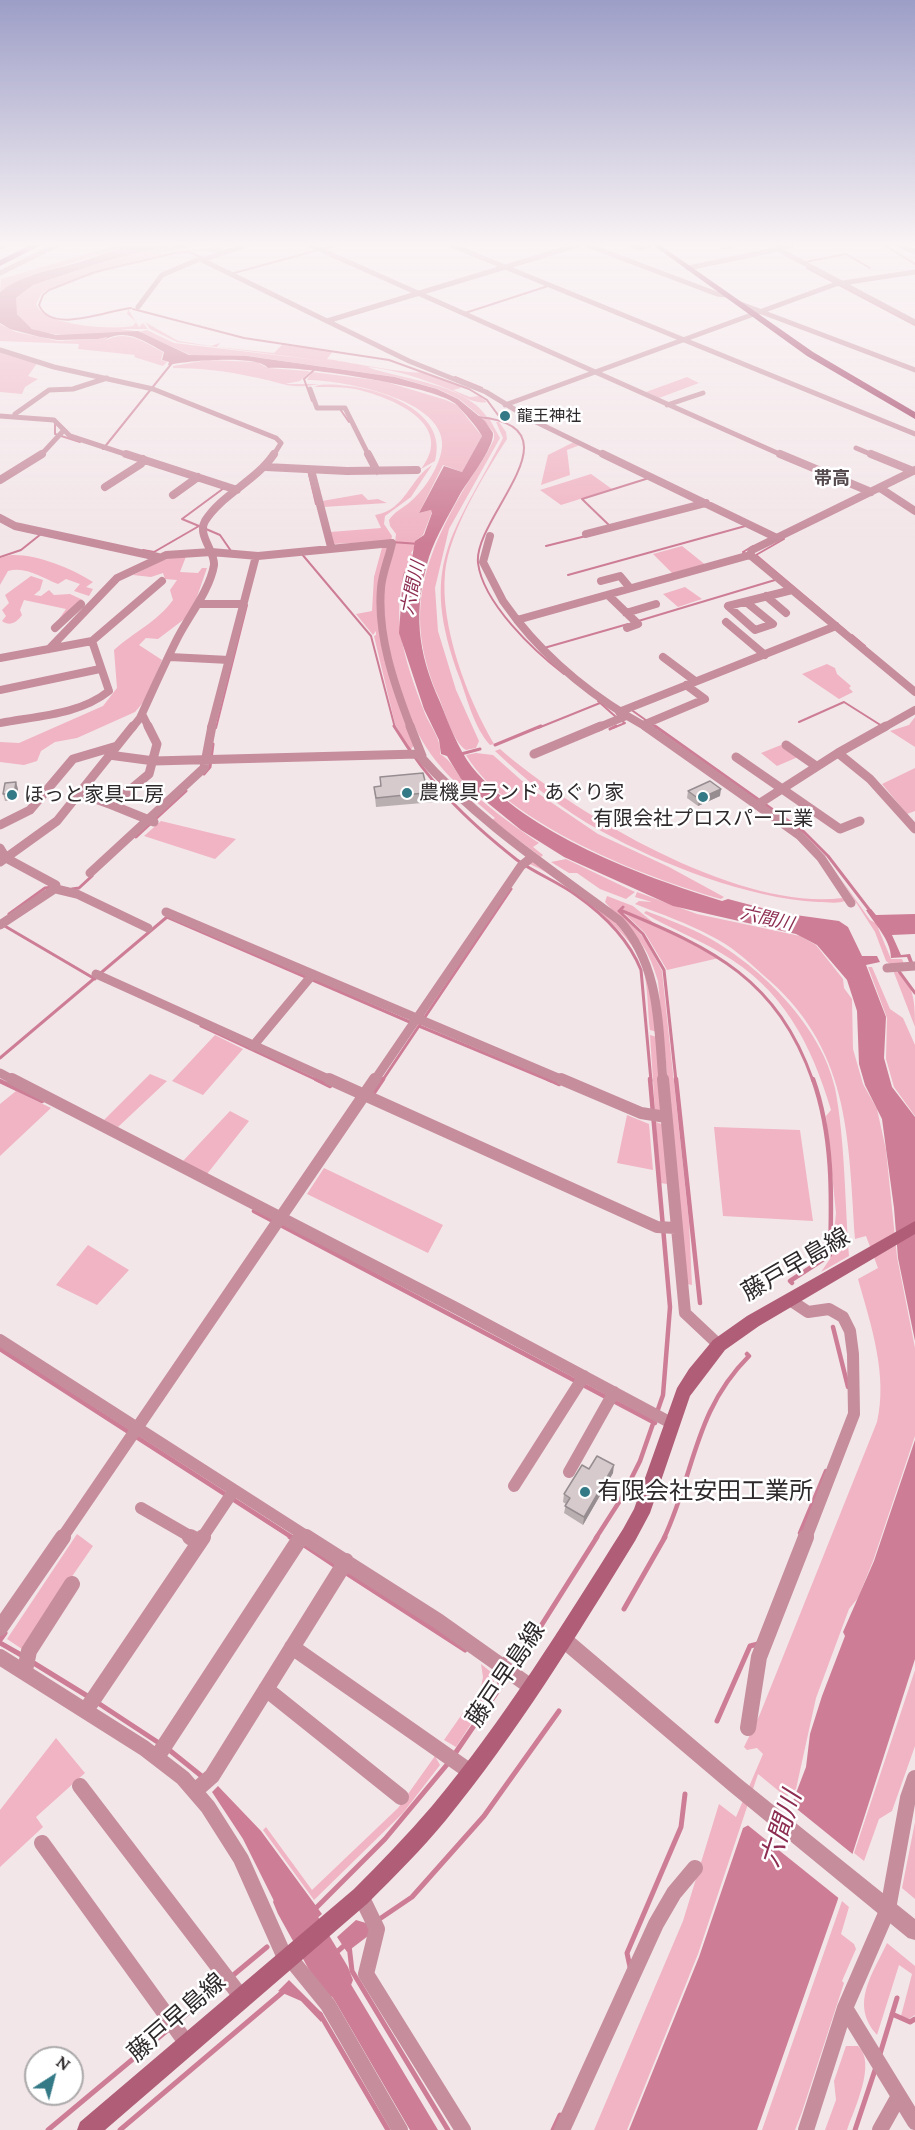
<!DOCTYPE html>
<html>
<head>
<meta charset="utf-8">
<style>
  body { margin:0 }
  #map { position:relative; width:915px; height:2130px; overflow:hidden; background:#f3e6e9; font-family:Lora,serif }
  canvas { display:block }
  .north { position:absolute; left:24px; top:2046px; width:60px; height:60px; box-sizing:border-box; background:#fff; border:2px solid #aba9aa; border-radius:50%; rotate:36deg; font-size:16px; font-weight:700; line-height:24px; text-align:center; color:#2e292a }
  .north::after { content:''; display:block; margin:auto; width:21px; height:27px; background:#337986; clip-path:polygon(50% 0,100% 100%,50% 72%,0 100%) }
</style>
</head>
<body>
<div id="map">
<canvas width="915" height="2130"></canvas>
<div class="north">N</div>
</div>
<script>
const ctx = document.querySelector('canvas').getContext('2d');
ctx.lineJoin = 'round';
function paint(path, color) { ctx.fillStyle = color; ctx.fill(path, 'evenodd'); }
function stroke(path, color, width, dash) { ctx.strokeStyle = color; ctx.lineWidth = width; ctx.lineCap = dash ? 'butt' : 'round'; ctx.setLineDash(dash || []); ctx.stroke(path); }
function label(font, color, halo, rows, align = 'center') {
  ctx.font = font + ' Lora,"Noto Sans JP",serif'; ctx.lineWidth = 5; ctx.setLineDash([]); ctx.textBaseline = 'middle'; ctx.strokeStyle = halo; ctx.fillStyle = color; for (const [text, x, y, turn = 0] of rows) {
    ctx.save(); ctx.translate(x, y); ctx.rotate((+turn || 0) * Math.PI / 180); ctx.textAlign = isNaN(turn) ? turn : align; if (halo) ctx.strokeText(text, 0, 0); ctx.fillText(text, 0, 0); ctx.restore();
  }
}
paint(new Path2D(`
  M186,245H200L149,255L220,247L224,250L214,253L203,250L186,252L139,260L53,287L42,293L36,304C43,326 113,330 133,326L136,322L127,314L128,309L139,327L143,323L148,329H121L135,331C115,337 51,338 33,329C26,325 22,318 16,313V298L33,285L97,264L144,251Z
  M114,246L119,248L27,277L0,291L1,279Z
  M145,322L178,341L211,346L220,343L217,347L274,353L282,345L333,351L327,359C342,361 413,375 420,372L458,385L461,388L453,390L470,397L479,396L487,402C473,405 462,394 448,389C423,379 394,369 367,367C401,379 466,384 487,417L480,416L459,399L438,389L396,377L248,356H193L138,332L147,330L174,343L325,361L177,342L150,329Z
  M0,324L16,332L58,341L98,339L107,337L106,340C128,329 145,343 163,352L161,360L167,362L163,366L134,357L135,355L78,349L79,344L0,341Z
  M0,351L38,362L28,376L38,379L25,387L22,394L0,392Z
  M208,360L257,362L268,368L307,371L310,372L300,381L285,384H319C289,390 285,383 253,377C227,371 199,368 173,368V366Z
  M312,372L383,381L446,400L457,405L482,436L462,472L443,465L419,513L431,510L432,512L423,535L415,541L416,545L411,553L413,556C385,606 405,661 424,711C429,725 442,739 440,754C451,760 455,770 461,779C471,796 521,831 539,843L533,847L543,855L541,857L492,820L495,818C464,791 433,766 415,727L411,728C397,684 381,635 384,588C385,569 395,552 396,534L390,526L389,520C394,512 403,508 410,502C423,491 435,473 440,457C460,400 341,380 307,380Z
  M687,377L699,383L659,398L646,392Z
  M319,385C361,381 451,405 435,461L421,469C457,423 390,397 355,389C342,387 328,387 314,387Z
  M482,418H489L500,438L449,529L435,588L438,631L456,690L479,741L476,748L466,750C453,742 445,712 439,698C405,620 420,566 461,494C471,476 486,458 494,439V433Z
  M496,422H499L506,432L507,439C484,475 449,531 445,573C440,626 467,698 494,744L490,745C474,727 468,701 460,679C417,564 453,536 503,438Z
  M574,442L580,445L567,450L570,475L541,485L548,455Z
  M432,465L411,497L385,516L384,524L392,536L391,541L332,544L330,532L381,528L375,515C406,510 410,478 432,465Z
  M591,474L612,489L561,505L540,490Z
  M362,494L368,500L378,499L387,503L323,507L322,501Z
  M383,544H389C382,569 379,628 385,653C392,685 404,715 414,745L410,751L395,724L374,636L376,635V631L373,635L356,614L372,611L374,577Z
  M682,546L707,566L673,574L653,554Z
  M187,554L180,572L198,573L202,568H207L191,614L158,639L146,638L139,645L162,660L146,699L135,712L77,738L55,742L41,751L37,761L24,765L0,762V742L19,743L103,706L117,688L114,650C134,632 157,622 173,600L170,590L177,580L165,579L163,573L151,577L133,575L163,560Z
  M11,555C37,554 71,568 93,582L86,587L93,589L89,596L74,591L80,584L66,579L58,584C42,578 26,566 8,571L0,585V558Z
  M31,576L43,580L40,590L34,595L41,596L49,590L54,595L70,594L83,600L63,619H59L66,609L24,600L20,610L22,615C17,622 10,627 2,621L6,616L2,610L9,603L5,595Z
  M685,587L702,599L678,607L663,594Z
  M827,664L835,668L837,674L851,686L849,688L853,692L839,699L802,674Z
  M915,717V747L890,731L909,725Z
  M781,745L798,757L777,766L761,753Z
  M500,749C576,815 738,911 842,898L845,901C837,904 827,902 818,902C747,898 663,865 601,831C562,810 527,781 495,751Z
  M476,753L493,755L530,788L598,834L669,867L724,897L721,899C646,878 507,824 466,755Z
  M915,768V811L907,814L882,784Z
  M161,821L236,839L215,859L144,836Z
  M566,859L635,892L626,899L600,889L577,873H569L551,862Z
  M533,861L608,913L645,960L657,1032L650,1030C647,1008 649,978 639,957C625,926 553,872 527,863Z
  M841,879L870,920L876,923L891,959H902L904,964H890L886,961L875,932Z
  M637,892L697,914L800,936L816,945L843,979L844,988L852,999L853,1049L863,1084L877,1109L886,1150L897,1257L915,1348V1436L873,1561L858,1598L849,1609L816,1698L796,1789L786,1797L758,1774L698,1954L627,2130H594L683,1921L719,1804L736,1817L763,1754L757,1748L747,1750L744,1747L760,1714L877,1422C888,1375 871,1325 858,1279L878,1268L866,1236L855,1239C848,1134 850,1047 762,974C747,960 730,945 711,936C687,923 661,914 635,904L639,901L652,902L635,897Z
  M607,896L633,906L655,924L622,910V906L618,910L645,939L662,971L689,1222L692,1285L687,1284L658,981C646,940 632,932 605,902Z
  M646,911C667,919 689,927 709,938C761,967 822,1027 835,1088C845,1139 845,1204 849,1256L821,1272L832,1256L836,1213L826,1116L831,1110C811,1043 783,989 721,953C696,938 669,928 644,913Z
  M624,913L671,933L719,958L667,970L645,933Z
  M868,967H872L890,1009L903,1018L915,1045V1116L894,1087L886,1059L887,1018Z
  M893,970C915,979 915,1006 915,1027Z
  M215,1035L243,1049L203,1095L172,1081Z
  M650,1035L657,1037L661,1110L655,1111Z
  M150,1074L167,1081L118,1127L104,1120Z
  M16,1091L51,1108L0,1156V1104Z
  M230,1111L249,1121L207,1174L183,1161Z
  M627,1115L649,1124L653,1170L617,1163Z
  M656,1122L664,1125L667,1184L660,1183Z
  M714,1127L800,1130L813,1221L723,1216Z
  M324,1168L443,1225L428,1253L307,1194Z
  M88,1245L129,1270L97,1305L56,1285Z
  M77,1534L93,1546L22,1649L7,1639Z
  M481,1664L492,1673L495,1687L456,1747L444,1740L481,1687L483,1677Z
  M915,1670V1746L892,1811L879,1819L864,1861L854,1853Z
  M56,1738L85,1773L36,1817L43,1827L0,1867V1810Z
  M435,1756L440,1765L403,1813L314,1900L263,1830L266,1827L312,1890L398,1808Z
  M915,1822V1899L902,1888Z
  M842,1901L849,1907L841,1934L854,1944L856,1949L842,1981L844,1983L802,2112L795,2130H762Z
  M887,1943L915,1966V2015L909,2019L901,2016L912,1974L899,1965L877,2035C849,2004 873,1974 887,1943Z
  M846,2046H858C877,2063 854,2109 847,2130H825L836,2100L834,2081Z`), '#f0b4c4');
paint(new Path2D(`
  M117,245H183L143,251L97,264L33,285L16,298L17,314L32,329L56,335L138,331L189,355L247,356L395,377L437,389L458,399L485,421L493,433C494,449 468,480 459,496C449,515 436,536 429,557C413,611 417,651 440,702C449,724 458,749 472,767C527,834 641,876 722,901L728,899L781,913L839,921L848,927L862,956H877L880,962L866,965L886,1017L884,1058L892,1087L915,1117V1341L898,1258L894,1208L882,1119L865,1085L859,1064L857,1011L847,980L817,945L796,934L673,906L564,857L521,830L489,804L461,779L447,756L441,754L439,740L424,709L399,633L403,575L412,558L415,541L424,535L432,513L431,510L419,513L444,466L462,472L482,436C475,424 465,414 457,405C439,386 296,365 268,368C258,354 184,361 168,365L169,362L162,360L164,352C146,342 127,328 106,339L107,337L98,339L58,340L40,337L10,329L0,323V292C23,274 52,270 80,262C93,258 107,252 120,249Z
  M871,909L876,915L915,914V934L892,935L901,955L910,954L913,962H909L907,957L891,958C891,940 874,923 866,910Z
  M915,1440V1659L837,1902L757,2130H629L699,1957L743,1828L793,1801L806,1767L810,1734L822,1696L845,1636L843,1632L874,1561Z
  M218,1786L261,1831L322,1914L293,1939L243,1839L212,1792Z
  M356,1920L366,1923L370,1929L368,1936L347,1952L337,1937Z
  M331,1951L438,2130H410L335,2001L309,1964L323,1952Z
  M289,1980L323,2014L321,2022L301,2001L278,1991Z`), '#cd7e96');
paint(new Path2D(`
  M787,1801L855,1856L841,1900L745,1823Z`), '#f3e6e9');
stroke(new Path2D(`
  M884,245L915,264
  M805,262L846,254L870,268
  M807,268L915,325
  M234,273L337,245
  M131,308C108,310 51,335 39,305L43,295L49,290L95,272L175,253L189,252L200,257
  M133,309L244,338L389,360L469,389L487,400L501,419
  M465,313L548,286
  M455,377L482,388
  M312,401L304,379L314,370
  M340,409L349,422
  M478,417C584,426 473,517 478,563C483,603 534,651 564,674
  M55,424V434L80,442
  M103,449L172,363
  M308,470L316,504
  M199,526L182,519L224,488L222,487
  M612,528L582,499L649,478
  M780,538L784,539L756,555L846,631
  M391,542L420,544
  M546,546L586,536
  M143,550L154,552L199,526L220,535L231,551
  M301,553L371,636L395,728
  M747,556L743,552L753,546
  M0,557L21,550L41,534
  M568,575L749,525
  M635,622L775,580
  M852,635L865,646
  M544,648L628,624
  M598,701L616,717
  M633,711L657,728
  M799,722L844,702L882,726
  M216,728L247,605
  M538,728L600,703
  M613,728L625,723L622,721`), '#cd7e96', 2);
stroke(new Path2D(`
  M394,726C429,783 465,819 517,860C535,873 558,882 576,895C603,914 629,940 641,970L651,1081
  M655,726L804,832L828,856L871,912
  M610,729L616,726
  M495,745L541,726
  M461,754L480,749
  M204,774L210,767L213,744
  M136,837L186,791
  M72,889L79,888L92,876
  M623,907L619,911L643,934L664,970L676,1081
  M620,910C714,949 777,979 813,1081
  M9,914L45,888L53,887
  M3,925L95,979
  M898,970L915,993
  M201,1026L319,1081
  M419,1026L551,1081
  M0,1058L167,917L412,1023
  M382,1081L511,889`), '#cd7e96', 3);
stroke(new Path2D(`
  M316,1079L330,1086
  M548,1079L559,1084
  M676,1079L700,1303
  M0,1081L42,1101
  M371,1097L383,1079
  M254,1211L655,1423
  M792,1283L790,1281L830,1255C832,1196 833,1135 813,1079
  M833,1327L848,1387
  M0,1349L293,1538
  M800,1533L826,1471
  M596,1538L621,1499L640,1461L663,1395L670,1307L650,1079
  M664,1538C695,1472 694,1411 749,1356L747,1354`), '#cd7e96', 4.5);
stroke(new Path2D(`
  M290,1537L294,1539
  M301,1543L337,1567
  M343,1571L465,1650
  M624,1609L665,1537
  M0,1640L5,1633
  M0,1643L23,1656
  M503,1661L508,1655L522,1656L597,1537
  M32,1662L89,1697
  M95,1701L162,1745
  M717,1721L750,1646L758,1644
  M168,1749L204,1778
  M454,1755L501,1686L496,1673L499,1668
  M314,1910L385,1839L450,1761
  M378,1920L412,1897L484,1816L559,1711
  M349,1945L352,1971L448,2130
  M331,1957L346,1944
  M630,1967L627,1953L681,1827L685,1794
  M231,1977L267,1947
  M320,2014L388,2130
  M892,2014L910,2022L915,2019
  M176,2023L225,1982
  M880,2054L897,1998
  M48,2130L170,2028
  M120,2130L284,1991
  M553,2130L560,2115
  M855,2130L876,2067`), '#cd7e96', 5);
paint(new Path2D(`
  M290,1885L302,1890L348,1967L353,1980L348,1993L335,1998L322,1993L278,1914L273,1902L278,1890Z`), '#cd7e96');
stroke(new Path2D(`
  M247,245L202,260L409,361L486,392L532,420L606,456
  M310,245L784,456
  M451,245L915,434
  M587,245L717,294L726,295
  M630,245L639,248L650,245
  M770,245L915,322
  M899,245L915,252
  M0,247L5,245
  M723,247L735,245
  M776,248L792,245
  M688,268L779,249
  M0,273L57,245
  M738,303L915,370
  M138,307L162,275L202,258
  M327,321L578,245
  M0,350L54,367L153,389L276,438L281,443L273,456
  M310,389L317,408H345L369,456
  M505,405L836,284L915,272
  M667,405L703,393
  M0,416L54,420L70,436L131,456
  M16,416L15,414L49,390L73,389L107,378
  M856,448L875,456
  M40,456L64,430`), '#c68d9d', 5);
stroke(new Path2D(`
  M126,454L237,490
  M368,454L377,471
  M603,454L777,538
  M780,454L871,492
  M871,454L913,471
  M266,467L347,471L417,470
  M311,470L331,547
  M0,480L42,454
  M105,487L141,464L143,459
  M880,488L915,511
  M173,495L198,477
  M0,518L15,526L158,557
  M586,534L706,503
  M490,536L483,562L503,601L517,620
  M750,555L915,692
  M601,581L620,576L630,588
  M608,595L638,624L627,628
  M766,596L786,613
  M746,602L773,624L755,630L728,606L792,590
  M198,604H243
  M626,613L656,604
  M726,622L765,655
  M55,628L81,604
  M92,641L162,581
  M49,649L117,578L166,555L211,552L258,556L392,543C389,558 382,573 381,588C377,635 394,684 411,728
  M170,657L229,660
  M663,657L695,681
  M0,658L92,641L109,691C79,715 37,716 0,723
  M0,690L100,669
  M619,712L836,626
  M142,714L149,728
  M643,725L705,699L686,685
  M132,728L140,718C152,692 164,665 177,639C188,617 210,590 214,565C215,551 197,535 205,521C222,494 256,481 274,454
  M211,728L256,556
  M597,728L626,716
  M648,728C599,701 552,664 517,620L750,555L752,550L915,470
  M883,728L915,710`), '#c68d9d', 8);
stroke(new Path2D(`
  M410,726L422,756
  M645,726L757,805L838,753L886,726
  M786,745L816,766
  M838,753L870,779L915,829
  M534,754L601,726
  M109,755L154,761L418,754C476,820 549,868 619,920C660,965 658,1024 663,1081
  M736,757L840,829L860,821
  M79,793L112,805L149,774L157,744L148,726
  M112,805L154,822
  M757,805L799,835L821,858L851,903
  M0,825L30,810L73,759L117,746
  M0,848L6,858L56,885V888L0,925
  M0,862L57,821L133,726
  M90,873L204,768L212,726
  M56,889L77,894L148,928
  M166,912L565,1081
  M887,968L915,966
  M96,974L333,1081
  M253,1046L313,974
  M0,1073L15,1081
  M374,1081L521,866L532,857`), '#c68d9d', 9);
stroke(new Path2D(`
  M12,1079L458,1309L673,1424
  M329,1079L657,1227L676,1228
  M561,1079L641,1113L666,1117
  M663,1079L685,1313L719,1345
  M790,1300L808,1312L829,1309L843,1317L850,1331L853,1354L854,1414L806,1538
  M0,1340L309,1538
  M569,1472L614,1392
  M514,1486L584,1376
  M141,1508L193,1538
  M62,1538L375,1079
  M202,1538L234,1490
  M300,1538L303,1534`), '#c68d9d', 12);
stroke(new Path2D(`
  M190,1537L198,1541
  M306,1537L438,1621L531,1687
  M0,1628L63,1537
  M292,1647L472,1773
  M0,1657L144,1748L183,1778L208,1807L241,1859L286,1960
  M25,1670L29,1651L72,1584
  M266,1689L401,1797
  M86,1710L203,1537
  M748,1728L759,1657L806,1537
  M157,1757L301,1537
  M80,1786L242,1998
  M195,1791L212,1776L346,1561
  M42,1843L188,2045
  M361,1896L377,1929L366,1974L463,2130
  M289,1957L328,2005L400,2130
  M845,2008L915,2122
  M562,2130L656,1924L674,1893L695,1868
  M806,2130L845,2008L888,1909L908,1798L915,1778
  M880,2130L899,2096`), '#c68d9d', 16);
paint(new Path2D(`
  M563,1631L569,1633L741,1779L915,1919V1940L908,1938L729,1791L557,1645L555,1639L557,1633Z`), '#c68d9d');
paint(new Path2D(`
  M915,1221V1234L759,1326L725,1350L690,1396L650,1513L635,1541C576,1637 517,1733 446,1820C422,1849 395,1876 368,1903L105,2130H77L80,2122L354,1889C381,1862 407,1835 432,1806C504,1720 563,1624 623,1529L634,1509L677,1388L689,1369L713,1340L747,1316Z`), '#b05e78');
paint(new Path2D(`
  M653,245H660L813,352L915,412V419L807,356Z`), '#9e395e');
paint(new Path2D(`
  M30,245H41L0,266V260Z`), '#8c0c48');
paint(new Path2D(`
  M380,777L425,781L434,792V802L376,807L374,787L380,786Z
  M18,789L16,800L5,801L3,794Z
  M688,791L720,796L698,806L687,798Z
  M589,1469L613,1473L583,1525L564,1513L566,1504L563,1502L564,1494Z`), '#b9aeb0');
paint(new Path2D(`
  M16,782L18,789L16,800L14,794Z
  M721,789L720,796L698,806L699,799Z
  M614,1465L613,1473L583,1525L584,1517Z`), '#968d90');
const building = new Path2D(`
  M423,773L425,781H431L434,792L376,798L374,787L381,786L380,777Z
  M710,781L721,789L699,799L688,791Z
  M16,782L14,794H3L5,783Z
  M597,1456L614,1465L584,1517L565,1506L570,1498L564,1494L582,1465L589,1469Z`);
paint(building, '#d7cacd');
stroke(building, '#968d90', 1.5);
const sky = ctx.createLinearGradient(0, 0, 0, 543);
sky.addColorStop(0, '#9d9ec7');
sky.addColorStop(0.45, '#faf4f5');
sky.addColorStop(1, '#faf4f500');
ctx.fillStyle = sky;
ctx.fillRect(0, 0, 915, 543);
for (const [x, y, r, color] of [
  [505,416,6,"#337986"],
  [407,793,6,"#337986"],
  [12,795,6,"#337986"],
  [703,797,6,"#337986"],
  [585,1492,6,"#337986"]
]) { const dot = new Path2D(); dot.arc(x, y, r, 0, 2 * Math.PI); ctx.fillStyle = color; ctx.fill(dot); stroke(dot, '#fff', 2); }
label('16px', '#2e292a', '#fff', [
  ["龍王神社",517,416]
], 'left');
label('bold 18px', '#554a4d', '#fff', [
  ["帯高",832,479]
]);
label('italic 18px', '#8c2d51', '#fff', [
  ["六間川",413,588,-78],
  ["六間川",767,919,13]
]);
label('20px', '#2e292a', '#fff', [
  ["農機具ランド あぐり家",419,793],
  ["ほっと家具工房",24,795],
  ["有限会社プロスパー工業",703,819,"center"]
], 'left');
label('24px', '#2e292a', '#fff', [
  ["藤戸早島線",796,1265,-30],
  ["藤戸早島線",506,1675,-56],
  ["藤戸早島線",177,2018,-41]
]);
label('24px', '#2e292a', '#fff', [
  ["有限会社安田工業所",597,1492]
], 'left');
label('italic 26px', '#8c2d51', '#fff', [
  ["六間川",782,1829,-72]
]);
</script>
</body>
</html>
